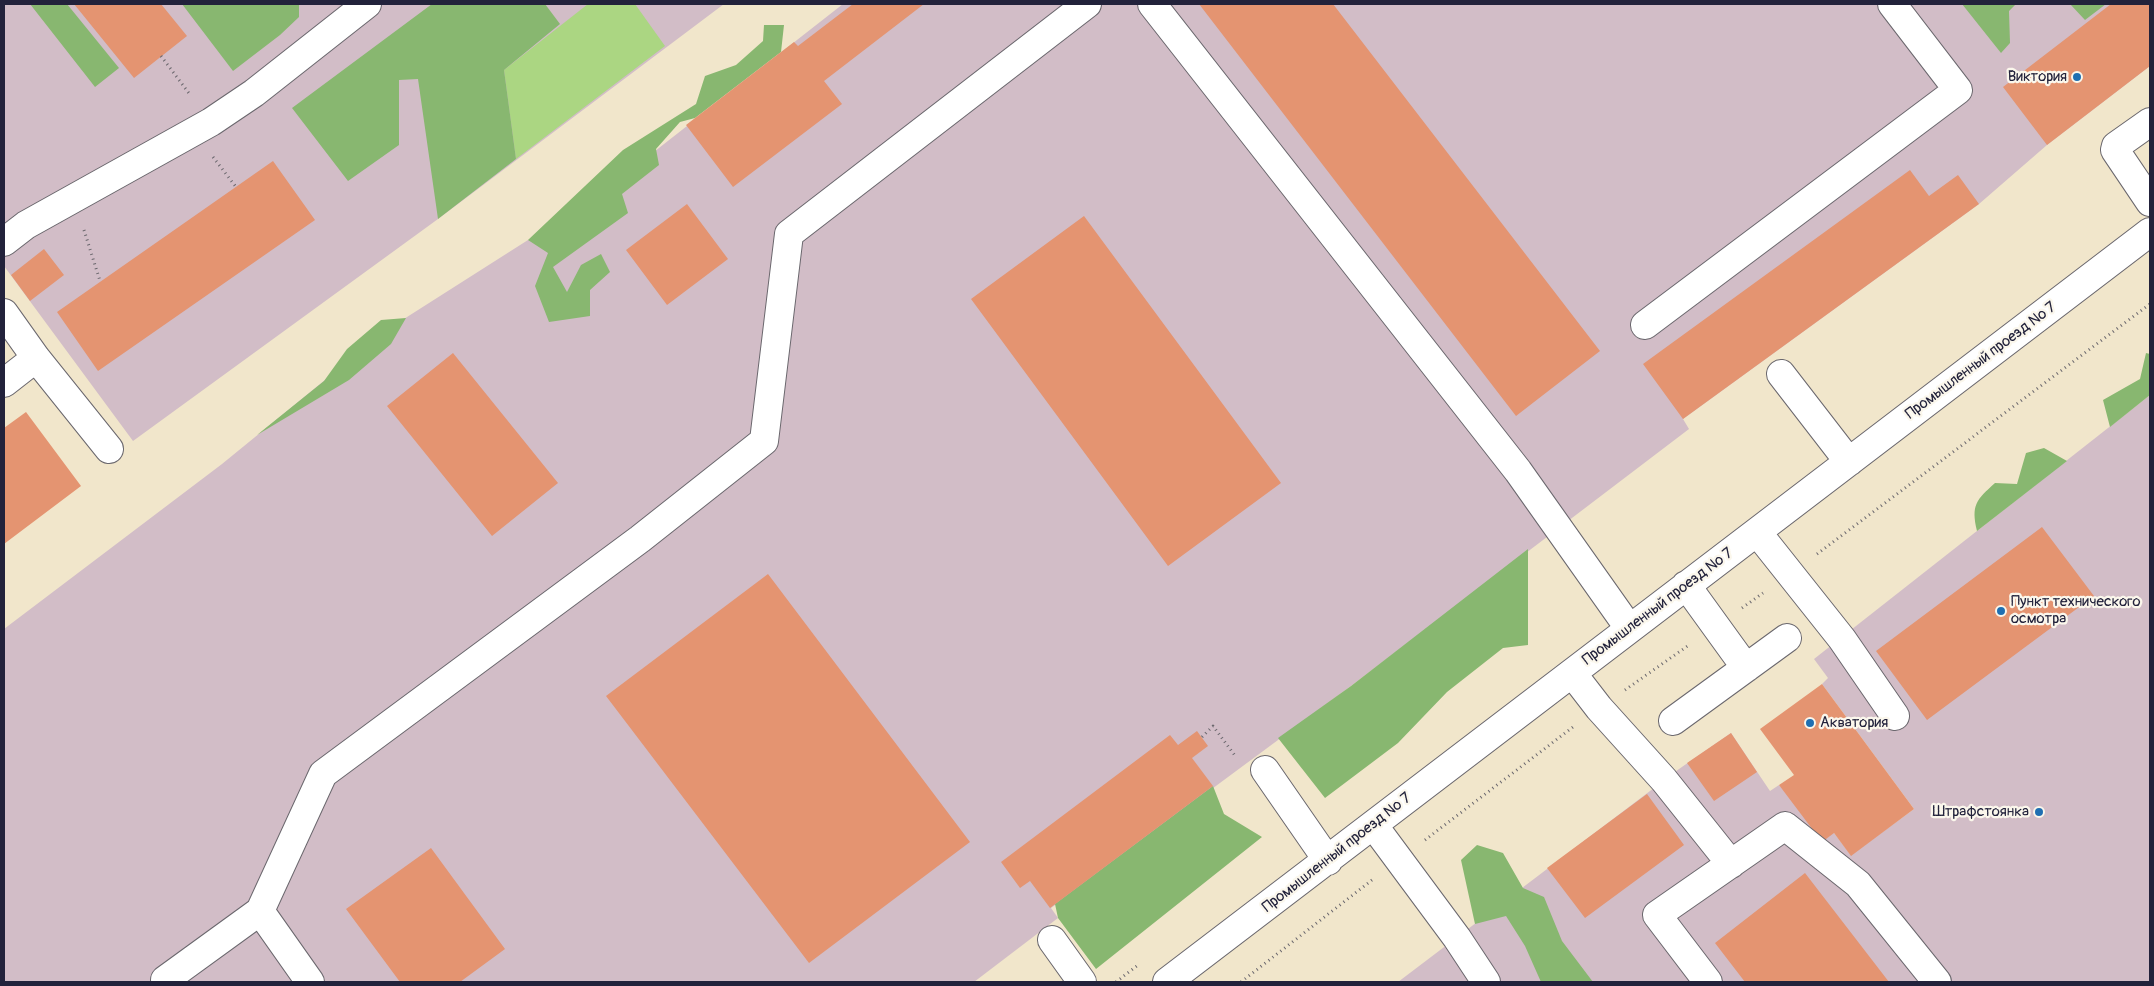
<!DOCTYPE html>
<html>
<head>
<meta charset="utf-8">
<style>
  body { margin:0 }
  #map { position:relative; width:2154px; height:986px; overflow:hidden; background:#f1e6cb; font-family:Pangolin,sans-serif }
  canvas { display:block }
  .frame { position:absolute; inset:0; border:5px solid #22223b; pointer-events:none }
</style>
</head>
<body>
<div id="map">
<canvas width="2154" height="986"></canvas>
<div class="frame"></div>
</div>
<script>
const ctx = document.querySelector('canvas').getContext('2d');
ctx.lineJoin = 'round';
function paint(path, color) { ctx.fillStyle = color; ctx.fill(path, 'evenodd'); }
function stroke(path, color, width, dash) { ctx.strokeStyle = color; ctx.lineWidth = width; ctx.lineCap = dash ? 'butt' : 'round'; ctx.setLineDash(dash || []); ctx.stroke(path); }
function label(font, color, halo, rows, align = 'center') {
  ctx.font = font + ' Pangolin,sans-serif'; ctx.lineWidth = 4.5; ctx.setLineDash([]); ctx.textBaseline = 'middle'; ctx.strokeStyle = halo; ctx.fillStyle = color; for (const [text, x, y, turn = 0] of rows) {
    ctx.save(); ctx.translate(x, y); ctx.rotate((+turn || 0) * Math.PI / 180); ctx.textAlign = isNaN(turn) ? turn : align; if (halo) ctx.strokeText(text, 0, 0); ctx.fillText(text, 0, 0); ctx.restore();
  }
}
paint(new Path2D(`
  M4,4H724L438,219L133,441L4,266Z
  M843,4H2150V66L2047,145L1979,204L1683,419L1689,429L1351,686L1051,908L1058,918L974,982H4V629L222,464L385,331L528,240L563,223Z
  M2150,395V982H1398L1679,769L1731,733L1770,791L1779,785L1834,833L1851,855L1914,809L1822,684L1828,678L1814,659Z`), '#d2bdc7');
paint(new Path2D(`
  M588,4H635L665,46L516,159L504,70Z`), '#abd682');
paint(new Path2D(`
  M30,4H67L119,68L95,87Z
  M182,4H299V17L280,35L233,71Z
  M432,4H545L560,24L504,70L516,159L438,219L418,79L399,80V145L348,181L292,108Z
  M1962,4H2016L2009,11L2010,43L2001,53Z
  M2070,4H2106L2085,20Z
  M764,25H784L781,52L695,118L680,122L656,149L659,165L622,194L628,213L553,267L567,292L581,265L601,254L610,272L590,290V316L549,322L535,286L548,253L528,240L623,150L696,104L705,76L736,65L763,41Z
  M406,318L391,344L349,380L257,435L324,381L347,349L381,320Z
  M2146,353L2150,354V395L2110,427L2103,400L2140,379Z
  M2044,448L2067,461L1977,531C1971,505 1976,500 1995,483L2017,484L2026,453Z
  M1528,549V645L1503,648L1447,692L1398,743L1325,798L1278,738L1351,686Z
  M1213,786L1224,814L1262,837L1096,969L1058,918L1055,904Z
  M1477,845L1503,853L1523,888L1544,897L1562,941L1593,982H1541L1525,946L1506,916L1475,924L1461,860Z`), '#88b770');
paint(new Path2D(`
  M74,4H161L187,36L134,78Z
  M853,4H924L824,81L842,104L733,187L686,125L794,42L798,46Z
  M1199,4H1333L1600,351L1516,416Z
  M2111,4H2150V66L2047,145L2003,87Z
  M273,161L315,220L98,371L57,312Z
  M1910,170L1929,196L1958,175L1979,204L1683,419L1643,364Z
  M687,204L728,259L667,305L626,250Z
  M1084,216L1281,483L1168,566L971,299Z
  M44,249L64,275L30,301L11,275Z
  M453,353L558,483L492,536L387,406Z
  M26,412L81,486L4,544V428Z
  M2042,527L2094,596L1927,720L1876,651Z
  M768,574L970,842L809,963L606,696Z
  M1822,684L1914,809L1851,856L1834,833L1822,842L1779,785L1794,775L1760,729Z
  M1197,731L1208,746L1192,758L1213,786L1050,908L1030,881L1020,888L1001,862L1170,735L1178,745Z
  M1731,733L1757,772L1714,801L1687,763Z
  M1647,794L1684,845L1585,918L1547,868Z
  M431,848L505,949L460,982H400L346,909Z
  M1805,873L1889,982H1745L1715,943Z`), '#e49471');
const minor = new Path2D(`
  M1152,4L1518,471L1629,628
  M2150,122L2116,146L2115,150L2150,202
  M4,242L26,225L211,122L254,93L367,4
  M4,313L36,358L109,449
  M1645,325L1958,90L1892,4
  M1781,374L1849,462
  M4,383L36,358
  M1757,532L1842,639L1895,716
  M1686,585L1746,668
  M1572,673L1599,708L1664,780L1731,864
  M1673,721L1787,638
  M1265,770L1328,861
  M1374,826L1457,938L1486,982
  M260,911L310,982
  M1052,940L1082,982
  M167,982L165,980L260,911L323,774L640,539L764,441L789,234L1087,4
  M1167,982L2150,232
  M1708,982L1657,915L1785,826L1858,884L1937,982`);
stroke(minor, '#6a676d', 30);
stroke(new Path2D(`
  M161,56L191,96
  M213,157L236,187
  M84,230L100,281
  M1817,554L2150,304
  M1742,608L1763,593
  M1625,690L1689,645
  M1202,737L1213,726L1236,757
  M1425,840L1573,727
  M1116,982L1138,965
  M1241,982L1372,880`), '#6a676d', 3, [1, 4]);
stroke(minor, '#fff', 28);
for (const [x, y, r, color] of [
  [2077,77,5,"#1f6fb2"],
  [2001,611,5,"#1f6fb2"],
  [1810,723,5,"#1f6fb2"],
  [2039,812,5,"#1f6fb2"]
]) { const dot = new Path2D(); dot.arc(x, y, r, 0, 2 * Math.PI); ctx.fillStyle = color; ctx.fill(dot); stroke(dot, '#fbf7ec', 2); }
label('15px', '#22223b', '#fbf7ec', [
  ["Виктория",2067,77],
  ["Пункт технического",2011,602,"left"],
  ["осмотра",2011,619,"left"],
  ["Акватория",1820,723,"left"],
  ["Штрафстоянка",2029,812]
], 'right');
label('15px', '#22223b', '#fbf7ec', [
  ["Промышленный проезд № 7",1981,361,-37],
  ["Промышленный проезд № 7",1658,607,-37],
  ["Промышленный проезд № 7",1337,853,-38]
]);
</script>
</body>
</html>
